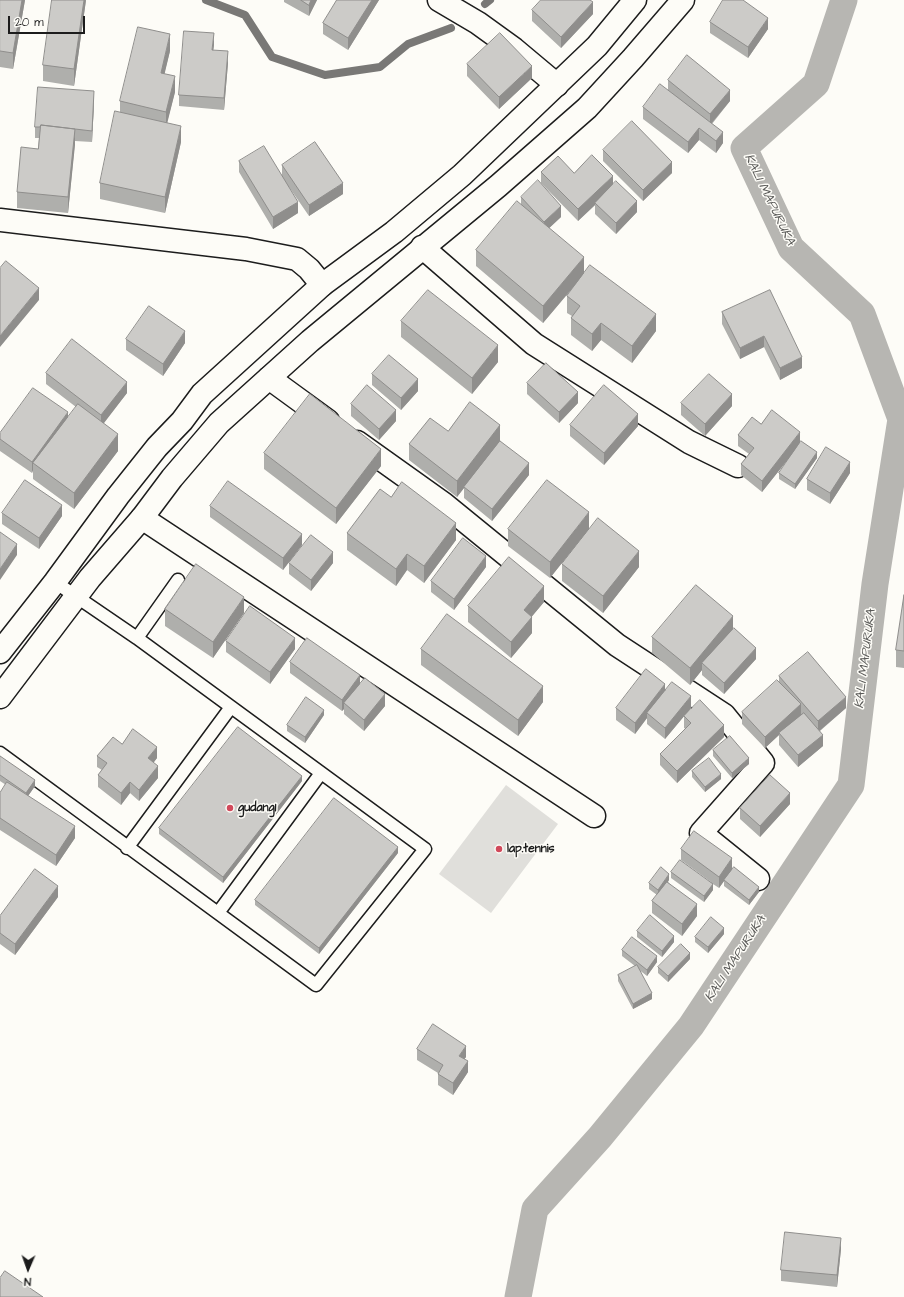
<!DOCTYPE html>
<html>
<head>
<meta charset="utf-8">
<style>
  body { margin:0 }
  #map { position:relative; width:904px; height:1297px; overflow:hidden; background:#fdfcf7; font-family:"Architects Daughter",sans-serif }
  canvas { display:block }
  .north { position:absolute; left:8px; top:1249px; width:40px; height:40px; -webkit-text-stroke:3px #fdfcf7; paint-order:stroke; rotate:182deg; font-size:11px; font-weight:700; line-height:16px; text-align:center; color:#1c1c1c }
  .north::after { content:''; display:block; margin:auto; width:14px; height:18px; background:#1c1c1c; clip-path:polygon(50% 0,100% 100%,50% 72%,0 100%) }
  .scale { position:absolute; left:8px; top:16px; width:77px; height:18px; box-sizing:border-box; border:2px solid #1c1c1c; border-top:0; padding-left:5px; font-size:12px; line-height:14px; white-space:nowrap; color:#1c1c1c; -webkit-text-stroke:3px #fdfcf7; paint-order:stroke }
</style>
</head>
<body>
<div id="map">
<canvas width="904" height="1297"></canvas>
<div class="north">N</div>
<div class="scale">20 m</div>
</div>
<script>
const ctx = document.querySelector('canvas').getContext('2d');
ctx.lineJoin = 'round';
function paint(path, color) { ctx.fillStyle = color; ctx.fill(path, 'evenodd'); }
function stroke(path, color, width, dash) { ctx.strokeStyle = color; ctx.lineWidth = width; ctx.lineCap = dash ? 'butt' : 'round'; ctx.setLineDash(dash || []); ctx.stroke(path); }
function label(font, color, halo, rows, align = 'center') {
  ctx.font = font + ' "Architects Daughter",sans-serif'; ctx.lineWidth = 3; ctx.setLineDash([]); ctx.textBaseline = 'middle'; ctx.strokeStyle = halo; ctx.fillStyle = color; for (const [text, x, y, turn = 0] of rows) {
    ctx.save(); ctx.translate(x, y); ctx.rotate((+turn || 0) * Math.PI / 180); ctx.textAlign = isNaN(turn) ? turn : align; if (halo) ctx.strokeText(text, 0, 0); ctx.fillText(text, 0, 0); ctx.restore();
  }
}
paint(new Path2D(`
  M506,785L558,824L491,913L439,874Z`), '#e0dfdb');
stroke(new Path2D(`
  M206,0L245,15L272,57L325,75L380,67L408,44L451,28
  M485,4L490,0`), '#797876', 8);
stroke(new Path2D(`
  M518,1297L535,1209L600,1137L691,1026L851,785L875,584L901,419L862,314L791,248L744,148L816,84L844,0`), '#b7b6b2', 27);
const service = new Path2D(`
  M137,638L178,580
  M0,753L316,985L425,849L137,638L55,582
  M127,848L231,707
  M218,913L321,773`);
const minor = new Path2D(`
  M439,0L478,23L514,49L557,85
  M0,220L246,249L297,259L309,269L322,285
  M422,247L534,344L689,442L738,466
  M269,378L328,421
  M357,442L444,504L617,645L724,715L763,763L701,833L758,879
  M142,518L594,816`);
const trunk = new Path2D(`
  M0,652L55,582L118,496L157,447L182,421L202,394L322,285L394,232L462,175L597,46L635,0
  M0,697L90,578L142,518L172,478L219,423L310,341L498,186L587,108L633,58L683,0`);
stroke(service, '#1c1c1c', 15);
stroke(minor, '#1c1c1c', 25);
stroke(trunk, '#1c1c1c', 25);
stroke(service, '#fdfcf7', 12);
stroke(minor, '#fdfcf7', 22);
stroke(trunk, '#fdfcf7', 22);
paint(new Path2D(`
  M0,0H25L13,69L0,67Z
  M86,0L74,86L43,81V65Z
  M284,0H317L309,16L284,2Z
  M337,0H379L348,50L323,34V23Z
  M532,10L593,14L561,48L532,21Z
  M710,22L768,29L748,58L710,33Z
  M214,45L213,50L228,63L224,110L179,106V95Z
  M170,51L164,74L175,92L167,122L181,142L165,213L100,199V183L120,112V101Z
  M467,64L532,78L499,109L467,76Z
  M668,80L730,101L712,124L723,143L716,153L699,140L688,153L643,119V107L668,90Z
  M94,103L92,142L75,141L68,213L17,208V192L38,149L39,138H35V127Z
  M603,150L672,173L643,201L603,161Z
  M239,161L282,175V165L343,194L309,216L289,187L298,213L273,229L239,172Z
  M541,172L574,173L613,184L637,212L616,234L595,214V205L578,221L541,183Z
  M521,197L561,217L549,228L584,273L656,331L632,363L601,340L592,351L571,335V318L572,316L567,313V296L577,283L543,323L476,266V250L521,204Z
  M770,290L802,368L780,380L764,347L740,359L722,324V312Z
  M401,321L498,362L472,394L401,337Z
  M126,339L185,343L163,376L126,350Z
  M46,373L127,393L103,423L118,451L74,509L33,479V470L32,473L0,451V433L68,418L76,407L46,384Z
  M372,374L418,391L401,410L372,385Z
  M527,383L578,403L559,423L527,394Z
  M681,403L732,406L705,436L681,415Z
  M351,404L396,421L379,440L351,416Z
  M761,424L800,442L817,458L795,489L779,479V473L794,452L762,492L741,475V464L749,454L738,446V435Z
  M500,425V441L529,475L492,521L464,498V488L457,497L409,460V444L448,431Z
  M570,425L638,426L604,465L570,436Z
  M264,453L381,466L336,524L264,469Z
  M850,473L830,504L807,490V479Z
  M391,497L456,540L424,583L407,570L396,586L347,550V533Z
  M210,506L302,545L283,570L210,517Z
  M2,513L62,516L39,549L2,524Z
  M508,529H589L550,578L508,546Z
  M289,563H333L311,591L289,574Z
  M562,564L639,567L603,613L562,581Z
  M486,567L454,610L431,592V581Z
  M904,595V668L896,667V650Z
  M544,602L532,616V633L511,658L468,622V606Z
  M165,609L244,613L213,658L165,626Z
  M733,629L756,659L724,694L702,675V670L690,685L652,653V637Z
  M226,641L295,649L270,684L226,652Z
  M421,649L543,702L518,736L421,665Z
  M290,662L360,684L385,706L364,731L344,714V709L342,711L290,673Z
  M779,676L846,708L820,731L823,746L798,767L779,745V735L765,748L742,724V712L779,682Z
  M665,691L691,708L685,716L724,737L677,783L660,765V754L686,729L684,728V716L665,739L647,724V718L635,734L616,720V708Z
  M324,715L305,743L287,731V725Z
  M122,744L157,758L153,763L158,778L139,801L130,793L121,805L98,787V775L102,770L97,767V756Z
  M713,750L749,764L732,778L713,756Z
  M0,756L35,786L28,796L75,838L56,866L0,830V793L6,785L0,781Z
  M692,771L721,779L705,792L692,777Z
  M302,781L223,883L159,834V828Z
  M790,804L760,837L740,819V808Z
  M681,849L732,869L759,892L749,905L724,886V881L719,888L713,884V890L704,902L671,878V872L711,882L681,860Z
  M398,853L319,954L255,905V900Z
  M669,880L668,882L697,916L682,936L652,913V901L657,895L649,889V883Z
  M58,897L15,955L0,944V916Z
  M637,931L674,942L662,957L637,937Z
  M724,934L708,953L695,942V937Z
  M622,950L657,962L647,976L638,969L652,999L633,1009L618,981V975L635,966L622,956Z
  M690,959L668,982L658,973V967Z
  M417,1049L466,1057L464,1059L468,1072L453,1095L438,1085V1073L417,1060Z
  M841,1249L837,1287L781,1281V1270Z`), '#afafac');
paint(new Path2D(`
  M22,0H25L13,69V53Z
  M84,0H86L74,86V69Z
  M311,0H317L309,16V5Z
  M372,0H379L348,50V38Z
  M593,2V14L561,48V37Z
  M768,18V29L748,58V47Z
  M214,33V45L212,61V50Z
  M170,34V51L161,89V73Z
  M228,51V63L224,110V98Z
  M532,66V78L499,109V97Z
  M175,76V92L166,128V112Z
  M730,90V101L710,125V114Z
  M94,91V103L92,142V131Z
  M181,126V142L165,213V197Z
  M699,128V140L688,153V142Z
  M75,129V145L68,213V197Z
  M723,132V143L716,153V141Z
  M672,162V173L643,201V190Z
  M613,176V187L595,203V205L578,221V209Z
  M343,183V194L309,216V205Z
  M637,201V212L616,234V223Z
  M298,202V213L273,229V217Z
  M561,206V217L544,233V222Z
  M584,257V274L543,323V306Z
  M39,288V300L0,347V336Z
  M656,314V331L632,363V346Z
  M601,323V340L592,351V334Z
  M185,331V343L163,376V364Z
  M764,336V347L740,359V348Z
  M498,345V362L472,394V378Z
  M802,357V368L780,380V368Z
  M418,379V391L401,410V398Z
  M127,382V393L101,427V415Z
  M578,392V403L559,423V412Z
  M732,394V406L705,436V424Z
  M396,410V421L379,440V429Z
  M68,412V424L33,463V470L32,473V462Z
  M638,414V426L604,465V453Z
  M500,425V442L464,487V488L457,497V481Z
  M800,432V444L762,492V481Z
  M118,434V451L74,509V493Z
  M381,449V466L336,524V508Z
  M817,452V458L795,489V484Z
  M850,462V473L830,504V493Z
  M529,463V475L492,521V509Z
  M62,505V516L39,549V538Z
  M589,512V529L550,578V562Z
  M456,523V540L424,583V566Z
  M302,534V545L283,570V558Z
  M17,544V555L0,580V569Z
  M639,551V567L603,613V596Z
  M333,552V563L311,591V580Z
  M407,554V570L396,586V569Z
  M486,556V567L454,610V599Z
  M544,586V602L524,626V610Z
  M244,597V613L213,658V642Z
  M733,616V633L702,663V670L690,685V668Z
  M532,617V633L511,658V642Z
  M295,638V649L270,684V672Z
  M756,648V659L724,694V683Z
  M360,675V687L344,703V709L342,711V700Z
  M665,684V695L647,713V718L635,734V723Z
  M543,686V702L518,736V720Z
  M385,694V706L364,731V720Z
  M691,696V708L665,739V728Z
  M846,697V708L818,732V721Z
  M801,704V715L779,733V735L765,748V737Z
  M324,710V715L305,743V737Z
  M724,725V737L677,783V771Z
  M823,735V746L798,767V755Z
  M157,747V758L148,770V758Z
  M749,758V764L732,778V773Z
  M158,766V778L139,801V790Z
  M721,774V779L705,792V787Z
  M302,776V781L223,883V877Z
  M35,780V786L26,799V793Z
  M130,782V793L121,805V793Z
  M790,793V804L760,837V826Z
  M75,826V838L56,866V855Z
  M398,847V853L319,954V948Z
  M732,858V870L719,888V877Z
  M669,874V880L658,895V890Z
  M713,884V890L704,902V896Z
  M58,886V897L15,955V944Z
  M759,887V892L749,905V900Z
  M697,904V916L682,936V924Z
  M724,928V934L708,953V947Z
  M674,936V942L662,957V951Z
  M690,953V959L668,982V976Z
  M657,956V962L647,976V970Z
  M652,993V999L633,1009V1004Z
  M466,1046V1057L459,1067V1056Z
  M468,1061V1072L453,1095V1083Z
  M841,1238V1249L837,1287V1275Z`), '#8f8e8c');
const building = new Path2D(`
  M0,0H22L13,53L0,51Z
  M52,0H84L74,69L43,65Z
  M301,0H311L309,5Z
  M337,0H372L348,38L323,23Z
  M541,0H590L593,2L561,37L532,10Z
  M723,0H743L768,18L748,47L710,22Z
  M138,27L170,34L161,73L175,76L166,112L120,101Z
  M184,31L214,33L212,50L228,51L224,98L179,95Z
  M500,33L532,66L499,97L467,64Z
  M687,55L730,90L710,114L668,80Z
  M660,84L723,132L716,141L699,128L688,142L643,107Z
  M38,87L94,91L92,131L41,125L40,127H35Z
  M115,111L181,126L165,197L100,183Z
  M632,121L672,162L643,190L603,150Z
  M41,125L75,129L68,197L17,192L21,147L38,149Z
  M315,142L343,183L309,205L282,165Z
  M264,146L298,202L273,217L239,161Z
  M592,155L613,176L578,209L541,172L558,156L574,173Z
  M538,180L561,206L544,222L521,197Z
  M616,181L637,201L616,223L595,203Z
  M517,201L584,257L543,306L476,250Z
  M6,261L39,288L0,336V268Z
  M590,265L656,314L632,346L601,323L592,334L571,318L580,306L567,296Z
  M428,290L498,345L472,378L401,321Z
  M770,290L802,357L780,368L764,336L740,348L722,312Z
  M149,306L185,331L163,364L126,339Z
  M72,339L127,382L101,415L46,373Z
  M389,355L418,379L401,398L372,374Z
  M546,363L578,392L559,412L527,383Z
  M709,374L732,394L705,424L681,403Z
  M367,385L396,410L379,429L351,404Z
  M604,385L638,414L604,453L570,425Z
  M33,388L68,412L32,462L0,439V433Z
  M310,394L381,449L336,508L264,453Z
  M470,402L500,425L457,481L409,444L430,418L448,431Z
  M78,404L118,434L74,493L33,463Z
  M772,410L800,432L762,481L741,464L754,448L738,435L752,417L761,424Z
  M500,441L529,463L492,509L464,487Z
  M801,441L817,452L795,484L779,473Z
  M826,447L850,462L830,493L807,479Z
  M25,480L62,505L39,538L2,513Z
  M547,480L589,512L550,562L508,529Z
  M228,481L302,534L283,558L210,506Z
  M402,482L456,523L424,566L407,554L396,569L347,533L380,489L391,497Z
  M598,518L639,551L603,596L562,564Z
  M0,532L17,544L0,569Z
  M311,535L333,552L311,580L289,563Z
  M463,538L486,556L454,599L431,581Z
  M509,557L544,586L524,610L532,617L511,642L468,606Z
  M196,564L244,597L213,642L165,609Z
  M696,585L733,616L690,668L652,637Z
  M904,595V651L896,650Z
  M250,606L295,638L270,672L226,641Z
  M447,614L543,686L518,720L421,649Z
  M734,628L756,648L724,683L702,663Z
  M307,638L360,675L342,700L290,662Z
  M808,652L846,697L818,721L779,676Z
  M646,669L665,684L635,723L616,708Z
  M365,678L385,694L364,720L344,703Z
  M777,680L801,704L765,737L742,712Z
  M672,682L691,696L665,728L647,713Z
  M306,697L324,710L305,737L287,725Z
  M700,700L724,725L677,771L660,754L691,723L684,716Z
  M804,713L823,735L798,755L779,733Z
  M238,727L302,776L223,877L159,828Z
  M133,729L157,747L148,758L158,766L139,790L130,782L121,793L98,775L107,763L97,756L113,737L122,744Z
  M730,736L749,758L732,773L713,750Z
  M0,756L35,780L26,793L0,775Z
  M709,758L721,774L705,787L692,771Z
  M770,775L790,793L760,826L740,808Z
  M7,782L75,826L56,855L0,818V793Z
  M334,798L398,847L319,948L255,900Z
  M694,831L732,858L719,877L681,849Z
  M680,860L713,884L704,896L671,872Z
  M661,867L669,874L658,890L649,883Z
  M734,867L759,887L749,900L724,880Z
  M35,869L58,886L15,944L0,933V916Z
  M667,882L697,904L682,924L652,901Z
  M650,915L674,936L662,951L637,931Z
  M711,917L724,928L708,947L695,937Z
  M632,937L657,956L647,970L622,950Z
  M681,944L690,953L668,976L658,967Z
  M637,965L652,993L633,1004L618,975Z
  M433,1024L466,1046L459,1056L468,1061L453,1083L438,1074L443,1065L417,1049Z
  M785,1232L841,1238L837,1275L781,1270Z
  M5,1271L43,1297H0V1278Z`);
paint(building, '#cccbc8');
stroke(building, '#8f8e8c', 1);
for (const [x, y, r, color] of [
  [230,808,4,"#d1495b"],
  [499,849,4,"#d1495b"]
]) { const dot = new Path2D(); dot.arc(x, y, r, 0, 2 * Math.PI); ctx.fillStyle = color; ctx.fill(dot); stroke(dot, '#fdfcf7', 1.5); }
label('bold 12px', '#1c1c1c', '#fdfcf7', [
  ["gudang1",238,808],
  ["lap.tennis",507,849]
], 'left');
label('italic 13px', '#5a5a58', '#fdfcf7', [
  ["KALI MAPURUKA",769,200,64],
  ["KALI MAPURUKA",866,659,-83],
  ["KALI MAPURUKA",736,959,-57]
]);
</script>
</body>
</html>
